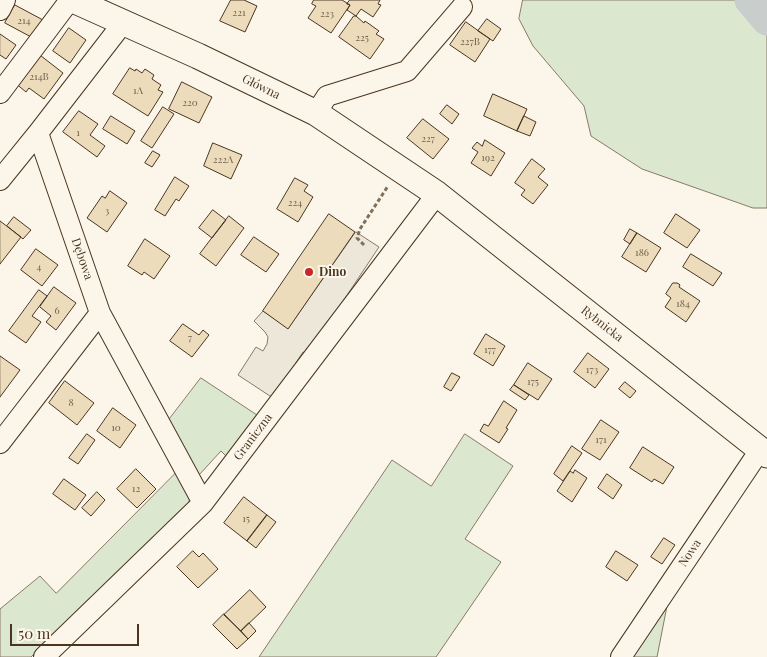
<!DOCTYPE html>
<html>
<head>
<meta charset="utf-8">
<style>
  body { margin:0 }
  #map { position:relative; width:767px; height:657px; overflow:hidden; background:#fbf6e9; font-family:"Playfair Display",serif }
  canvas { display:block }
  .scale { position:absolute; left:10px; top:624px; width:129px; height:22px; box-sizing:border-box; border:2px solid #4a3520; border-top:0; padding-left:6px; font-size:15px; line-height:18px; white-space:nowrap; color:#4a3520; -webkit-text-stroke:4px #fbf6e9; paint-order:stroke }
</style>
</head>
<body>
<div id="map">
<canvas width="767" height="657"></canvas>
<div class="scale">50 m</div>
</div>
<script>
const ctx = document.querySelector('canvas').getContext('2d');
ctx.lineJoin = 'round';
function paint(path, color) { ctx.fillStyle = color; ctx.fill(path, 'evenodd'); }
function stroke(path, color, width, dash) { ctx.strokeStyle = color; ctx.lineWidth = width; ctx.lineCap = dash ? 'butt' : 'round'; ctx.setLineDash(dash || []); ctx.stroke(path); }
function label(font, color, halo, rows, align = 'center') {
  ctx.font = font + ' "Playfair Display",serif'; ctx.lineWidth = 4; ctx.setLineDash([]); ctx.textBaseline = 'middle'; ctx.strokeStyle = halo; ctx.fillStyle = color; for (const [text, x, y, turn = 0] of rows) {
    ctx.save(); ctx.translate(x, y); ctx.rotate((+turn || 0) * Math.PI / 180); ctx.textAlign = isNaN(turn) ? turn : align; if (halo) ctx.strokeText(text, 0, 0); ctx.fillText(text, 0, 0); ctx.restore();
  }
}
const green = new Path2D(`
  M523,0H767V208H753L642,169L591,136L584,106L533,46L519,19Z
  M201,378L260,417L227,457L221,451L199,475L168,421Z
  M465,434L513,466L465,539L501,562L436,657H259L392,460L431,486Z
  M178,471L190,491L189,502L31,657H0V609L40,576L56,593Z
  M668,601L657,657H629Z`);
paint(green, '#dce7d0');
stroke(green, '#887966', 1);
const parking = new Path2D(`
  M356,232L379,247L308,354L303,352L273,398L238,375L256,347L263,351L267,344L268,337L265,332L254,321L263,311L288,328Z`);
paint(parking, '#ede7d9');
stroke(parking, '#887966', 1);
stroke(new Path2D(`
  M750,0L767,20`), '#c9cecd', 31);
const building = new Path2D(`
  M231,0H244L257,6L245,32L220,21Z
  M314,0H342L350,5L331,33L308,18L316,6L312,4Z
  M350,0H380L378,4L381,5L373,17L361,9L356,16L347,10L350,5L347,4Z
  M15,5L43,20L33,38L5,23Z
  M354,16H356L364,23L365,21L379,31L376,34L384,39L370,59L339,37Z
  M487,19L501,29L493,41L478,31Z
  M466,22L490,39L475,62L450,45Z
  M69,28L86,40L70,63L53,51Z
  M0,34L16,45L6,59L0,55Z
  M36,52L63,73L44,99L29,88L26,92L14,82Z
  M130,68L135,71L136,69L142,73L145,69L154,75L152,79L161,85L158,90L163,92L148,116L113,94Z
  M182,82L212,97L199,123L169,109Z
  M493,94L527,109L517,131L484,116Z
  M447,105L459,114L452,124L440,114Z
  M163,107L174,114L152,148L141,141Z
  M79,111L98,124L90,135L105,146L97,157L63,132Z
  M111,116L135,131L127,144L103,129Z
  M524,116L536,122L530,136L517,131Z
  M423,119L449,139L433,159L407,138Z
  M485,140L505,153L491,176L471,163L478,152L472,148L477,142L482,146Z
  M213,143L242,155L231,179L204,166Z
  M153,151L160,155L152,167L145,163Z
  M532,159L545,169L538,177L548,185L533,204L521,195L525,190L515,183Z
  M175,177L189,186L179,201L176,199L165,216L155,210Z
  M295,178L308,185L304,191L313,197L298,222L277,209Z
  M110,191L127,203L107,232L87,218L102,196L105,198Z
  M213,210L226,220L212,238L199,228Z
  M329,214L355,232L288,329L263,311Z
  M676,214L700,230L687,248L664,233Z
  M229,216L244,228L216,266L200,254Z
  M14,217L31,230L23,239L7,226Z
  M0,221L21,237L0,264Z
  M630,229L637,233L630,244L624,240Z
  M637,233L661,248L646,272L622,257Z
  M254,237L279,254L266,272L241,255Z
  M145,239L170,256L154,279L144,272L142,275L128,266Z
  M36,249L58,265L42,286L21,270Z
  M691,254L722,273L713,286L683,267Z
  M673,283H677L679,284L680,285L679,287L700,301L686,322L665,307L671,298L666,294Z
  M54,287L76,303L56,330L46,322L51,316L40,307Z
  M39,290L47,296L32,316L41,322L26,343L9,331Z
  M183,324L199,335L203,330L209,335L192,357L170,341Z
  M486,334L505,346L493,366L474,354Z
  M588,353L609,369L595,388L574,372Z
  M0,356L20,370L0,397Z
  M528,363L552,379L538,400L514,385Z
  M452,373L460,377L451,391L444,387Z
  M65,381L94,403L77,425L49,403Z
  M625,382L636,391L630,398L619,389Z
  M514,385L529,395L525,400L510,390Z
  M504,401L517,410L506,428L508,429L499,443L480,431L484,424L488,426Z
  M113,408L136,425L120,448L97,431Z
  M601,420L619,432L600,460L582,449Z
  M87,434L95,440L78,464L69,458Z
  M572,446L582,453L563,481L554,474Z
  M643,447L674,467L663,484L654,479L652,482L630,468Z
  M136,469L156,489L137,508L117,489Z
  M575,470L587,478L572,502L557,491L570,471L573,473Z
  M607,474L622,485L613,499L598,488Z
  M64,479L86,495L75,510L53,494Z
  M97,492L105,500L91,516L82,508Z
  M244,497L267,515L247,541L224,523Z
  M267,515L276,522L256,548L247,541Z
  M664,538L675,545L662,564L651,557Z
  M193,551L199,557L203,553L218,569L198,588L177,567Z
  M616,551L638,565L627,581L606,567Z
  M250,590L266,607L241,631L224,615Z
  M224,614L248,639L237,649L213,625Z
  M249,623L256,631L248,639L241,631Z`);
paint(building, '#ecdcbc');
stroke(building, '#4a3520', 1);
const minor = new Path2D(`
  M0,10L5,0
  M123,23L38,133L100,313L203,503
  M0,93L70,0
  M316,113L327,96L407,71L462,7
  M0,180L38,133
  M0,443L100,313
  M44,657L203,503L437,194
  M621,657L760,450`);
const major = new Path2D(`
  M73,0L198,56L316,113L437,194L767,455`);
stroke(minor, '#4a3520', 22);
stroke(major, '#4a3520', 27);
stroke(new Path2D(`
  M364,245L357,238L360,229L388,186`), '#7f6f5c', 3, [4, 2.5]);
stroke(minor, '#fbf6e9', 20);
stroke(major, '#fbf6e9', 25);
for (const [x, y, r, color] of [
  [309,272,5,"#c62828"]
]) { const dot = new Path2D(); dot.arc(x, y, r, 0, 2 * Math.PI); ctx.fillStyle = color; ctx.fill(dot); stroke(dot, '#fbf6e9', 2); }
label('10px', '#725f47', null, [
  ["221",239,13],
  ["223",327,14],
  ["214",24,21],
  ["225",362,38],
  ["227B",470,42],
  ["214B",39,77],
  ["1A",138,91],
  ["220",190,103],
  ["1",78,133],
  ["227",428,139],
  ["192",488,158],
  ["222A",223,160],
  ["224",295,203],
  ["3",107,211],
  ["186",642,253],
  ["4",39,267],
  ["184",683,304],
  ["6",57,311],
  ["7",190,338],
  ["177",490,350],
  ["173",592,370],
  ["175",533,382],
  ["8",71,403],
  ["10",116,428],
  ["171",601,440],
  ["12",136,489],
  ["15",246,519]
]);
label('12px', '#4a3520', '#fbf6e9', [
  ["Główna",261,87,26],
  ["Dębowa",82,259,71],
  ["Rybnicka",602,324,38],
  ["Graniczna",253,437,-53],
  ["Nowa",690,553,-56]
]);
label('bold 12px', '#4a3520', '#fbf6e9', [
  ["Dino",319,272]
], 'left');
</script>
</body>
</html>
